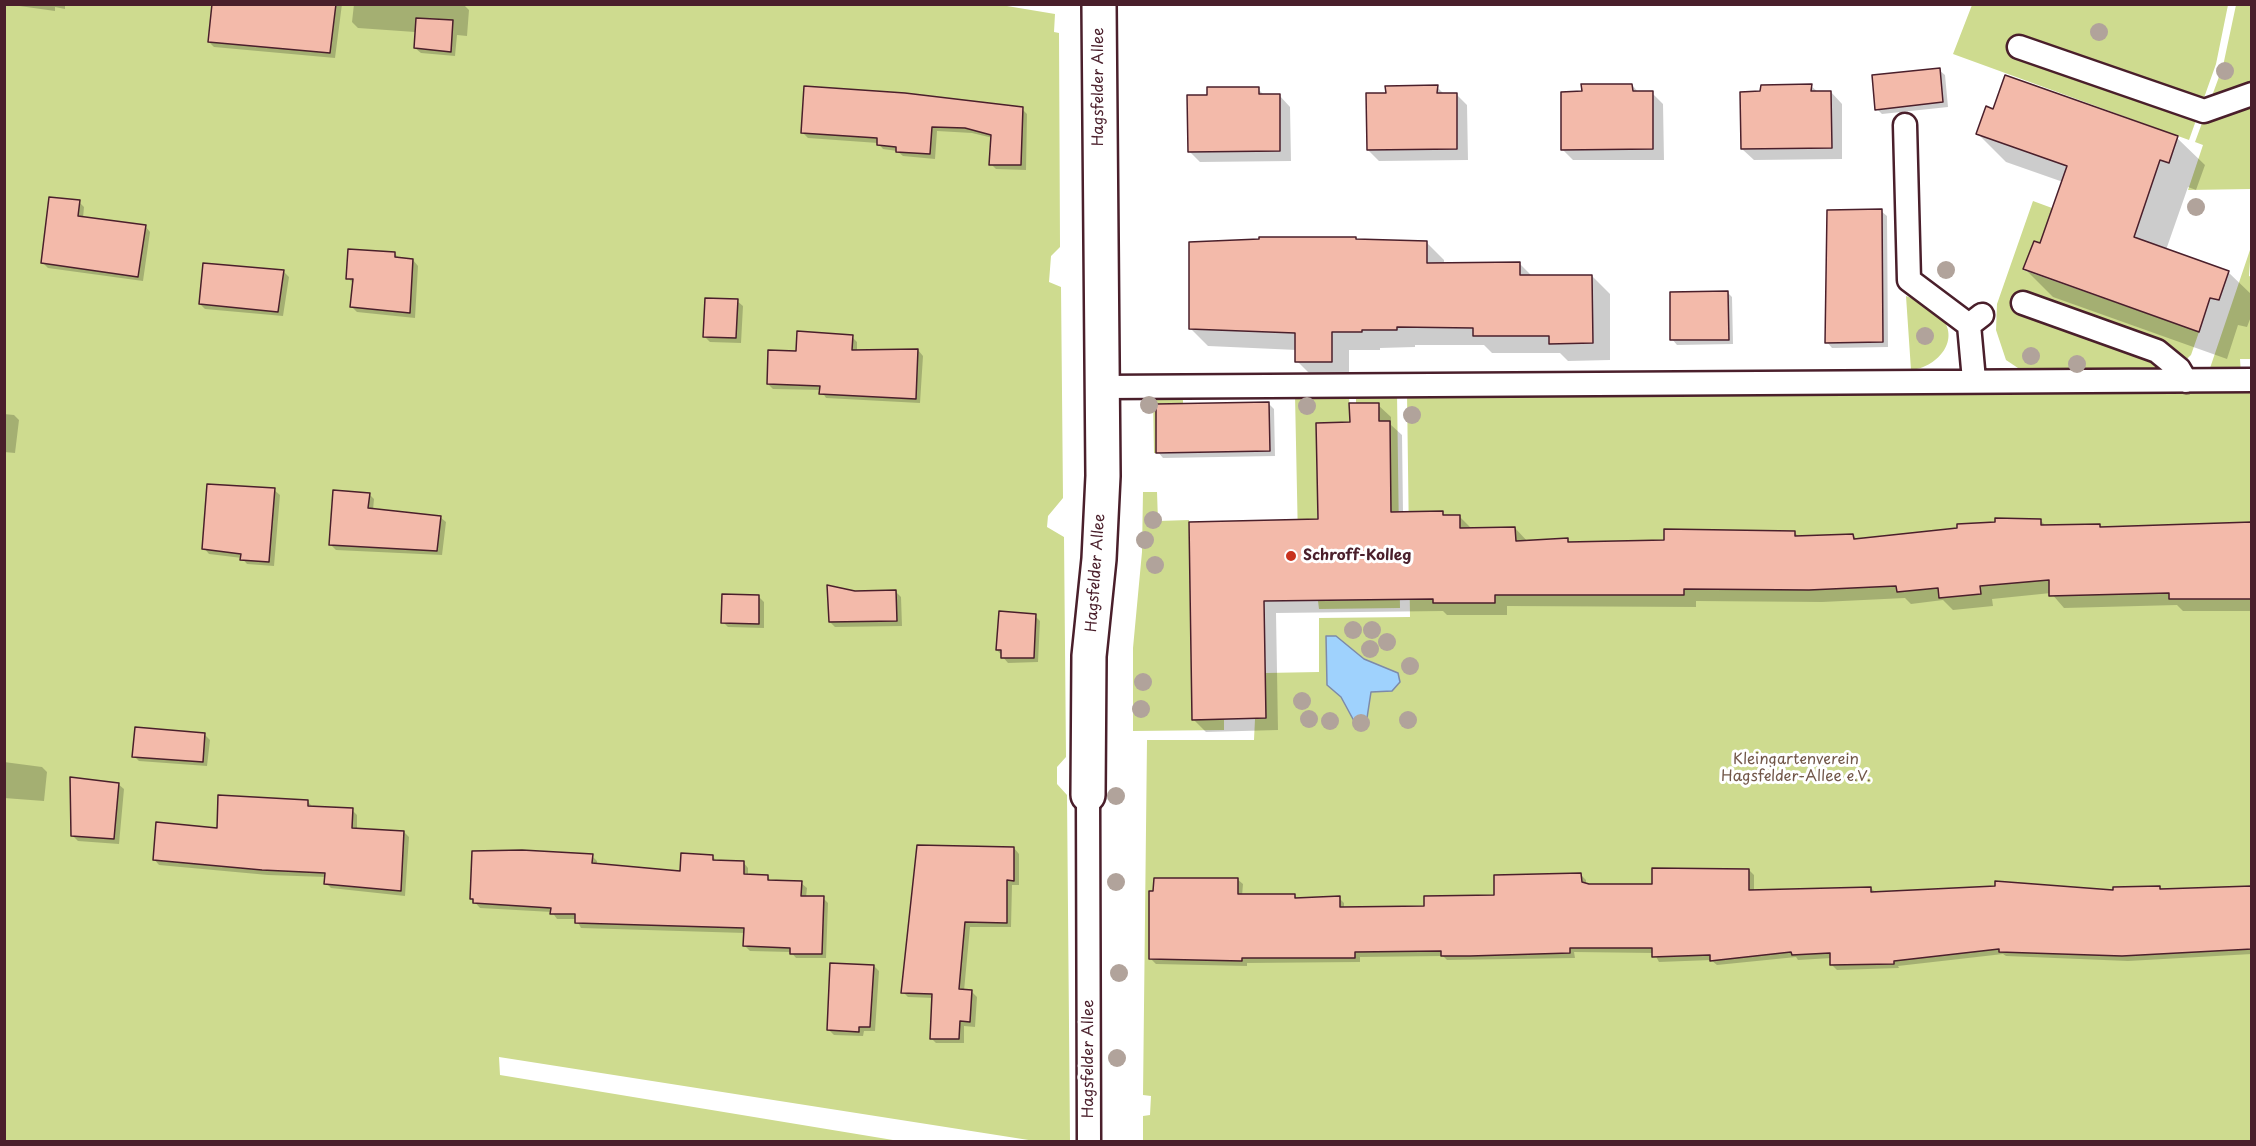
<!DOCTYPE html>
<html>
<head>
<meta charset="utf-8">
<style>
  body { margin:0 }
  #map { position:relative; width:2256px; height:1146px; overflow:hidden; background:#fff; font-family:"Playpen Sans",sans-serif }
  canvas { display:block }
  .frame { position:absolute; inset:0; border:6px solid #4a1f2b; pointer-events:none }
</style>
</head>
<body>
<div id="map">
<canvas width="2256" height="1146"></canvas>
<div class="frame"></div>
</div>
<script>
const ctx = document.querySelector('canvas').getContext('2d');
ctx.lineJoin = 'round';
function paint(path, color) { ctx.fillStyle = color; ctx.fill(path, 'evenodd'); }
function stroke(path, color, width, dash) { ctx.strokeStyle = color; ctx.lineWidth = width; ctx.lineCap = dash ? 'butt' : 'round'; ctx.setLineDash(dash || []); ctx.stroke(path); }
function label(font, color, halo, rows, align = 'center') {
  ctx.font = font + ' "Playpen Sans",sans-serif'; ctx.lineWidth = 6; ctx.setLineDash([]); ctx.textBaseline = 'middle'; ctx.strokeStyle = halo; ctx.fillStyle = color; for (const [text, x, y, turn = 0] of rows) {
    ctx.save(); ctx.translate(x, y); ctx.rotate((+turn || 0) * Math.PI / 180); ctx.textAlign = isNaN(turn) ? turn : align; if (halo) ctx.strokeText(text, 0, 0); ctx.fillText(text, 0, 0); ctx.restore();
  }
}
paint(new Path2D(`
  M995,4L1055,14L1054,32L1059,33L1060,247L1051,256L1049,282L1061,287L1063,498L1048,516L1047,527L1064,537L1066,757L1057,767V784L1067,795L1070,1141H1035L499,1057L500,1075L899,1141L5,1142V5Z
  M1972,5H2228L2216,64L2189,140L1953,54Z
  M2236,5H2251V189L2188,190L2203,145L2195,142L2223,66Z
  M2033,201L2052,208L2040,243L2034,241L2023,270L2199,332L2191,355L2170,375L2027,374L2006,360L1996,330L1997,304Z
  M2251,247L2249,276L2252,277L2251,359H2240L2241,374H2208Z
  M1906,296C1918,300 1933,307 1942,318C1961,342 1935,368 1911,370Z
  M2251,389V1141L1143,1142V1116L1150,1115L1151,1096L1143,1095L1147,740H1254L1255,719L1266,718L1265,673L1319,672V618L1410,617L1407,393L1906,395L2040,390Z
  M1397,393L1400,608L1319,609L1318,601L1392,599L1390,422L1379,421L1356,403V394Z
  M1295,395H1349L1350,422L1316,423L1318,539L1298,540Z
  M1183,397V403L1156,404V453H1154L1153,398Z
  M1143,492H1157L1158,521L1189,520L1192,719H1224V730L1133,731V648L1142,552Z`), '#cedb8f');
const water = new Path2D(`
  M1326,636H1336L1364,659L1398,673L1400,682L1392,691L1371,692L1367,718L1354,721L1341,697L1327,685Z`);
paint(water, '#9fd2fd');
stroke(water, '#7d8aa9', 1.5);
paint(new Path2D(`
  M5,4H65V9L55,7V11Z
  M213,4H342L335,58L214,47L209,42Z
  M354,4L464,5L469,10L467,36L457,35L455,56L421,53L415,48V32L358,28L352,22Z
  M1939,70L1945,75L1948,107L1882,114L1877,109Z
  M1632,85L1639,93H1652L1663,104L1664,160H1573L1562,149L1583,93Z
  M1811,86L1818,92H1831L1842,104V159L1754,160L1742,149Z
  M1437,87L1444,94H1456L1467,105L1468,160L1379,161L1368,150L1387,95Z
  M1258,89L1265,96L1279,95L1290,107L1291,161L1200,162L1189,151L1209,96Z
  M1022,109L1027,114L1026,170L996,169L991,164L993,138L972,133L937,131L935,159L903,156L897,151L883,149L878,143L808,138L803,133Z
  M1978,134L2177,138L2205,165L2196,190L2188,187L2166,250L2228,272L2252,295V314L2247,327L2238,325L2227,359L2053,297L2025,269L2041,245L2063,182L2006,162Z
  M79,202L84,207L83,218L145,226L150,232L143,281L48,268L43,263Z
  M1881,211L1887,216L1888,347L1832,348L1827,342L1826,263Z
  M1260,239L1426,242L1444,260V264L1519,263L1532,276H1592L1610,294V360L1568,361L1560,353H1492L1484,345H1415V347L1380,348V350H1349V380L1315,379L1297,361V350L1208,346L1190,328Z
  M395,254L400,259L413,260L418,266L415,318L357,312L352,307L354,284L348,278Z
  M284,272L289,277L283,316L205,309L200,304Z
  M1727,292L1732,297L1733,344L1677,345L1672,339Z
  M737,301L743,306L741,343L710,342L705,337Z
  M852,337L857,342V352L918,350L923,356L920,403L826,398L821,390L773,389L768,384L798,352Z
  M1269,404L1274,409L1275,456L1163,458L1158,452Z
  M1378,405L1391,417V425L1402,435L1403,513H1442L1446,517L1459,516L1472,529L1515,528L1528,542L1567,539L1571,544L1666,541L1794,532L1799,537L1853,535L1857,540L2040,520L2046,526L2099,525L2102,528H2183V524L2252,523V611H2183L2177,605L2064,608L2051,593L1992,599L1993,606L1953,610L1943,600L1911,604L1905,598L1822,602L1696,601V607L1507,606V615H1447L1443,611L1276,613L1278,730L1206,732L1193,719L1190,524L1319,521L1351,424Z
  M4,414L14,415L19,420L15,453L4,452Z
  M274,490L280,495L274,566L247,564L242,558L209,554L204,548Z
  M369,494L374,499L373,510L440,517L446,522L442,555L336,550L331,545Z
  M855,592H896L901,597L902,626L835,627L830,622Z
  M758,596L764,602V628L728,627L723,622Z
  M1035,616L1040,621L1038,662L1008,663L997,650Z
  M205,735L210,740L207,766L139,761L134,756Z
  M4,762L42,767L47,772L44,801L4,798Z
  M118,784L124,789L119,844L78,841L73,836Z
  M308,802L313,807L352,810L357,815V829L404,832L409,837L405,896L331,888L326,883V877L268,875L159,865L154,859L218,830Z
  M1014,848L1019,854V885H1012L1011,927H970L964,991L972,992L977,997L975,1027L964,1026V1043H936L931,1038L934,998L908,997L903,992Z
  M592,856L597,861V865L682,872L712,856L718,862H743L748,868V876H767L772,882L801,883L807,888L806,897L823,898L828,903L826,958H796L791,952L750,951L745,946V933L581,928L576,919H557L552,912L480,908L472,899Z
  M1749,870L1754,875V892L1871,888L1876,893L2114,892L2159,887L2163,890L2252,888V954L2128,961L2006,956L2003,954L1898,966L1899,968L1837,970L1832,965V958L1798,960L1796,957L1717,965L1711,960L1659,962L1654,953L1574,952L1575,958L1447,960L1443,956L1360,957V962L1247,963V966L1156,964L1151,959L1237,879L1243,884L1242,896L1294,895L1298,899L1339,898L1344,903V909L1426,907L1496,896L1581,875L1586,880V885H1654Z
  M874,966L879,971L875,1031H864L863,1036L834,1035L829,1030Z`), '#0003');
const building = new Path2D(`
  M212,4H336L330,53L208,42Z
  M416,18L453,20L451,52L414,48Z
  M1940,68L1943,102L1875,110L1872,75Z
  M2005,75L2178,136L2169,163L2160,160L2134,237L2229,271L2219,300L2210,298L2199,332L2023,269L2034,241L2040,243L2067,166L1976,134L1986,106L1993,109Z
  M1581,84H1632L1633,91H1653V149L1561,150V92L1582,91Z
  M1812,84L1811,91H1831L1832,148L1741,149L1740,92L1760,91L1761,85Z
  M1438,85L1437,93H1457V149L1367,150L1366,93H1386L1385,86Z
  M804,86L905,93L1023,107L1021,165H989L991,135L965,128L932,127L930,154L896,152V147L877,145V138L801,133Z
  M1207,87H1259V94H1280V151L1188,152L1187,95H1207Z
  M49,197L80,200L78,216L146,225L138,277L41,263Z
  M1882,209L1883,342L1825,343L1827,210Z
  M1259,237H1356V239L1427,241V263L1520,262V275H1592L1593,343L1549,344V336H1473V328L1397,327V330H1362V332H1332V362H1295V333L1189,329V242L1259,239Z
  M348,249L395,252V257L413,259L410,313L350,307L353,279H346Z
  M203,263L284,270L278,312L199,304Z
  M1728,291L1729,340H1670V292Z
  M705,298L738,299L736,338L703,337Z
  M797,331L853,335L852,350L918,349L916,399L819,394L820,386L767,384L768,350L796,351Z
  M1269,402L1270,451L1156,453V404Z
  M1349,403H1379V421H1390L1391,512L1443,511V515H1460V528L1515,527L1516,541L1568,538V542L1664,540V529L1795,531V536L1853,534L1854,539L1957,528V524L1995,522V518L2041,519V525L2100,524V527L2252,522V599H2169V593L2049,596V580L1980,586L1981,594L1939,598L1938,588L1897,592L1896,586L1809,590L1684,589V595H1495V603H1433V599L1264,601L1266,718L1192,720L1189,522L1318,519L1316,423L1350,422Z
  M207,484L275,488L269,562L240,560L241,554L202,549Z
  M333,490L370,493L368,508L441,516L437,551L329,545Z
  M827,585L855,591L896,590L897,621L829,622Z
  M722,594L759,595V624L721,623Z
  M999,611L1036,614L1034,658H1001V650H996Z
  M135,727L205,733L203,762L132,757Z
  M70,777L119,783L114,839L71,836Z
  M218,795L308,800V806L353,808L352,828L404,831L401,891L324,884L325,873L262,870L153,860L156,822L217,828Z
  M917,845L1014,847V881L1007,880V923L965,922L959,989L972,990L970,1022L960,1021L959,1039H930L932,994L901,993Z
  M522,850L593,854L592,863L680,871L681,853L713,855V860L744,861V874L768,875V880L802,881L801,896H824L822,954H790V948L743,946L744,928L575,923V914H550L551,908L473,903V899H470L472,851Z
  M1652,868L1749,869V890L1871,887V892L1995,886V881L2113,890V887L2160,886V889L2252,886V949L2122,956L1999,952V949L1894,961V964L1830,965V953L1792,955L1791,952L1710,961V955L1652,957V948H1570V953L1470,956H1441V951L1355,952V958H1242V961L1149,959V891H1153L1154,878H1238V894H1295V898L1340,896V907L1424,906V896L1494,895V875L1581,873L1582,882L1589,884H1652Z
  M830,963L874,965L870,1027H859V1032L827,1030Z`);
paint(building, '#f3baaa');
stroke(building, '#4a1f2b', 1.5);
const lane = new Path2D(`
  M2019,47L2204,111L2252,94
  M1905,125L1909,280L1969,325
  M2023,303L2157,351L2179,369L2186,381
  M1974,380L1969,325L1982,315
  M1104,387L2252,380
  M1088,795L1089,1142`);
const street = new Path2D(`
  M1088,795L1089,656L1099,559L1103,476L1099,4`);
stroke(lane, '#4a1f2b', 27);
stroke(street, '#4a1f2b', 38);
stroke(lane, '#fff', 22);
stroke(street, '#fff', 33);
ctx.fillStyle = '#b1a39b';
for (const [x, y] of [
  [2099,32],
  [2225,71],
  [2196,207],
  [1946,270],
  [1925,336],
  [2031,356],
  [2077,364],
  [1149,405],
  [1307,406],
  [1412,415],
  [1153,520],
  [1145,540],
  [1155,565],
  [1353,630],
  [1372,630],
  [1387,642],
  [1370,649],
  [1410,666],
  [1143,682],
  [1302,701],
  [1141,709],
  [1309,719],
  [1408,720],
  [1330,721],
  [1361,723],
  [1116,796],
  [1116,882],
  [1119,973],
  [1117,1058]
]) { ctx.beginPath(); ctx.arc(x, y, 9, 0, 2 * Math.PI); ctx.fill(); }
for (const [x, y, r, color] of [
  [1291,556,6,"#c8321e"]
]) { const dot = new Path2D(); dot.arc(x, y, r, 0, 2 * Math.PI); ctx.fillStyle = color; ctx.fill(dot); stroke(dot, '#fff', 2); }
label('15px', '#4a1f2b', '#fff', [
  ["Hagsfelder Allee",1099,87,-90],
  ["Hagsfelder Allee",1096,573,-86],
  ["Hagsfelder Allee",1089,1059,-90]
]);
label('bold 15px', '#4a1f2b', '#fff', [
  ["Schroff-Kolleg",1303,556]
], 'left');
label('15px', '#725749', '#fff', [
  ["Kleingartenverein",1796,760],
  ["Hagsfelder-Allee e.V.",1796,777]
]);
</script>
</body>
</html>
